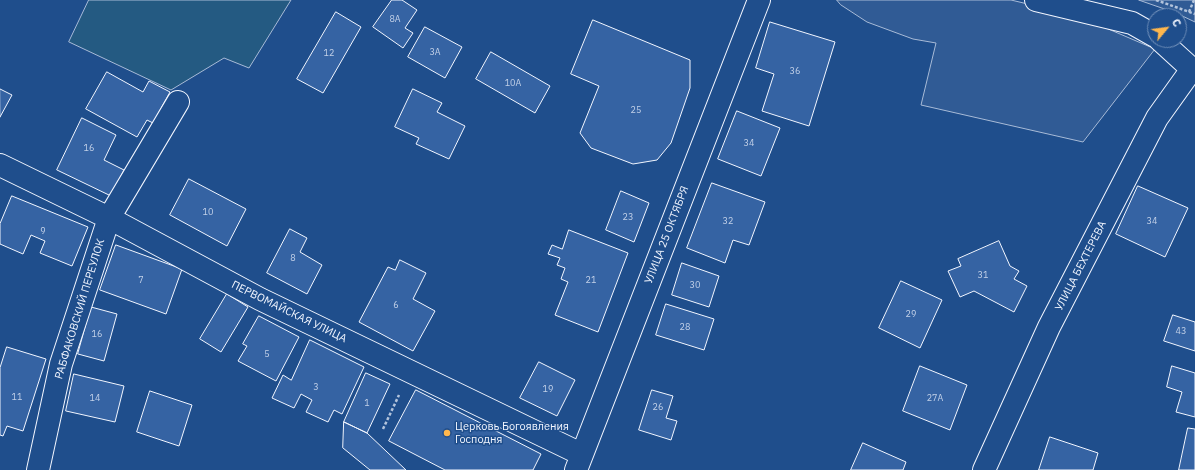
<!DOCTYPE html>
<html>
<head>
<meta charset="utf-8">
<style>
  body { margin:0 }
  #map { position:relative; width:1195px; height:470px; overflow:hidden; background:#1f4e8c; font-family:"IBM Plex Sans",sans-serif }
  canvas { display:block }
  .north { position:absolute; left:1147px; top:8px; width:40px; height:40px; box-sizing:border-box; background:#1f4e8c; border:1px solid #7391ba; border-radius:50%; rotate:61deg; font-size:11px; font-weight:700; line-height:16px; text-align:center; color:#f2f6ff }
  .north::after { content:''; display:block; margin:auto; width:14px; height:18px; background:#ffb74d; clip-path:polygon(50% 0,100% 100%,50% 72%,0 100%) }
</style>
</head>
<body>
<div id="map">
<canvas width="1195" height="470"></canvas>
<div class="north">С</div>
</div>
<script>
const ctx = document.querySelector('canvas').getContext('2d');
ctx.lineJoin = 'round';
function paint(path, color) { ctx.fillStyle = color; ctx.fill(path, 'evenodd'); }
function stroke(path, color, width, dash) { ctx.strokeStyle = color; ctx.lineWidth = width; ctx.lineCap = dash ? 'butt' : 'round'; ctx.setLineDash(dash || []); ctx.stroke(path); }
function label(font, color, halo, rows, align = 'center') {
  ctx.font = font + ' "IBM Plex Sans",sans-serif'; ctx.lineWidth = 3; ctx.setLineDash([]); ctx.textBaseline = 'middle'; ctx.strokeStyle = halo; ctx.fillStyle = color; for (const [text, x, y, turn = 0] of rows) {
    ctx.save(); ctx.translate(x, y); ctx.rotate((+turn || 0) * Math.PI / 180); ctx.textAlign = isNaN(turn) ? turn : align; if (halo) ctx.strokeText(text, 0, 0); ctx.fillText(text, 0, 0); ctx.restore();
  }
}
const green = new Path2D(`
  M89,0H291L249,68L224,58L171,90L69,42Z`);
paint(green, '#245a82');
stroke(green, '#a8bbd7', 1);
const parking = new Path2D(`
  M837,0H1011L1078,16L1155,49L1083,142L921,105L936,43L913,39L867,22L841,5Z
  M1139,0H1195V22L1176,13Z`);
paint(parking, '#305b95');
stroke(parking, '#a8bbd7', 1);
const building = new Path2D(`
  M392,0H402L417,10L405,28L413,33L403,48L373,27Z
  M336,12L361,27L323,93L297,79Z
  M593,20L690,60V88L671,143L657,160L633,164L591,148L580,133L599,86L571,74Z
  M770,22L835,42L809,126L762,111L774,74L756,68Z
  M425,27L462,47L445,78L408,57Z
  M491,52L550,86L535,113L476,79Z
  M107,72L143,92L149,81L170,92L153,123L147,120L137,137L86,109Z
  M0,89L12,95L0,117Z
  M413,89L442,103L437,112L465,126L449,159L416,144L419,138L395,127Z
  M737,111L780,128L761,176L718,159Z
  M82,118L116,135L104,160L124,170L111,196L57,170Z
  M189,179L246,209L227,246L170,215Z
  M712,183L765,202L749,245L733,240L725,263L687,248Z
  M1138,186L1188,208L1165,257L1116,234Z
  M621,191L649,203L634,242L606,230Z
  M12,196L88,227L72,266L40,253L45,241L31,235L23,254L0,244V224Z
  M290,229L307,238L300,252L322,265L307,294L267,273Z
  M569,230L628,253L598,332L555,315L568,282L561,279L565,268L557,265L560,258L548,254L552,245L562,249Z
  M999,241L1010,266L1019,271L1014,279L1027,286L1014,312L974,291L960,297L948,271L961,266L958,259Z
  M116,245L182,269L166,314L100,290Z
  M400,260L426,273L413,299L435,311L413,351L359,322L388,267L395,270Z
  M682,263L719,276L709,307L672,295Z
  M901,281L942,300L920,348L879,328Z
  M227,294L248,307L221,352L200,339Z
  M666,304L714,319L704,350L656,335Z
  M91,307L117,314L104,361L78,354Z
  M1173,315L1195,322V351L1164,341Z
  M259,316L299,337L276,381L238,361L247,346L243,344Z
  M310,340L364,367L342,414L334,410L328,422L306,412L312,400L301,394L294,408L272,398L283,375L291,380Z
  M7,347L46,359L23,431L7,426L3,436L0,435V368Z
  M539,362L575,380L557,416L520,398Z
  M920,366L967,385L950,430L903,411Z
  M1172,366L1195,373V417L1176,412L1182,392L1167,387Z
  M366,373L390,384L367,433L344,422Z
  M74,374L124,386L115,422L66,411Z
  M416,390L541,454L533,470H445L389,441Z
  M652,390L673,396L666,418L677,421L671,440L639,430Z
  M150,391L192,405L179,446L137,432Z
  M344,422L367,433L406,470H370L343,448Z
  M1188,428L1195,429V470H1179Z
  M1050,437L1098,453L1093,470H1039Z
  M863,443L906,462L903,470H851Z`);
paint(building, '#3563a3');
stroke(building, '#f2f6ff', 1);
const minor = new Path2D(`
  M1036,0L1132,23L1155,36
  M1160,40L1195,72
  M0,165L109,218L260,299L581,454
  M38,470L61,364L109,218L178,102
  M576,470L759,0
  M984,470L1049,327L1157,118L1192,69`);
stroke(minor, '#f2f6ff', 24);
stroke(new Path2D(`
  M1156,0L1195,14
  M1189,12L1194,0
  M383,429L399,395`), '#b3c4dc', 2.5, [3, 2]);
stroke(minor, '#1f4e8c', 22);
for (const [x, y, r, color] of [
  [447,433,4,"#ffb74d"]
]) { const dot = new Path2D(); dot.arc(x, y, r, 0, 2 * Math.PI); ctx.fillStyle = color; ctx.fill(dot); stroke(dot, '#1f4e8c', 1.5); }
label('9px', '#c3d1e8', null, [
  ["8А",395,19],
  ["3А",435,52],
  ["12",329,53],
  ["36",795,71],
  ["10А",513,83],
  ["25",636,110],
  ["34",749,143],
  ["16",89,148],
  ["10",208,212],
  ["23",628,217],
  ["32",728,221],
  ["34",1152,221],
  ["9",43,231],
  ["8",293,258],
  ["31",983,275],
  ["7",141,280],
  ["21",591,280],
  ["30",695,285],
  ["6",396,305],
  ["29",911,314],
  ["28",685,327],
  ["43",1181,331],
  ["16",97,334],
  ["5",267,354],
  ["3",316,387],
  ["19",548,389],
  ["11",17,397],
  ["14",95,398],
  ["27А",935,398],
  ["1",367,403],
  ["26",658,407]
]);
label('11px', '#f2f6ff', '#1f4e8c', [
  ["УЛИЦА 25 ОКТЯБРЯ",667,235,-69],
  ["УЛИЦА БЕХТЕРЕВА",1081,266,-63],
  ["РАБФАКОВСКИЙ ПЕРЕУЛОК",80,309,-73],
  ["ПЕРВОМАЙСКАЯ УЛИЦА",289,312,26]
]);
label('11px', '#f2f6ff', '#1f4e8c', [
  ["Церковь Богоявления",455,427],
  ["Господня",455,440]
], 'left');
</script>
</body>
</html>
